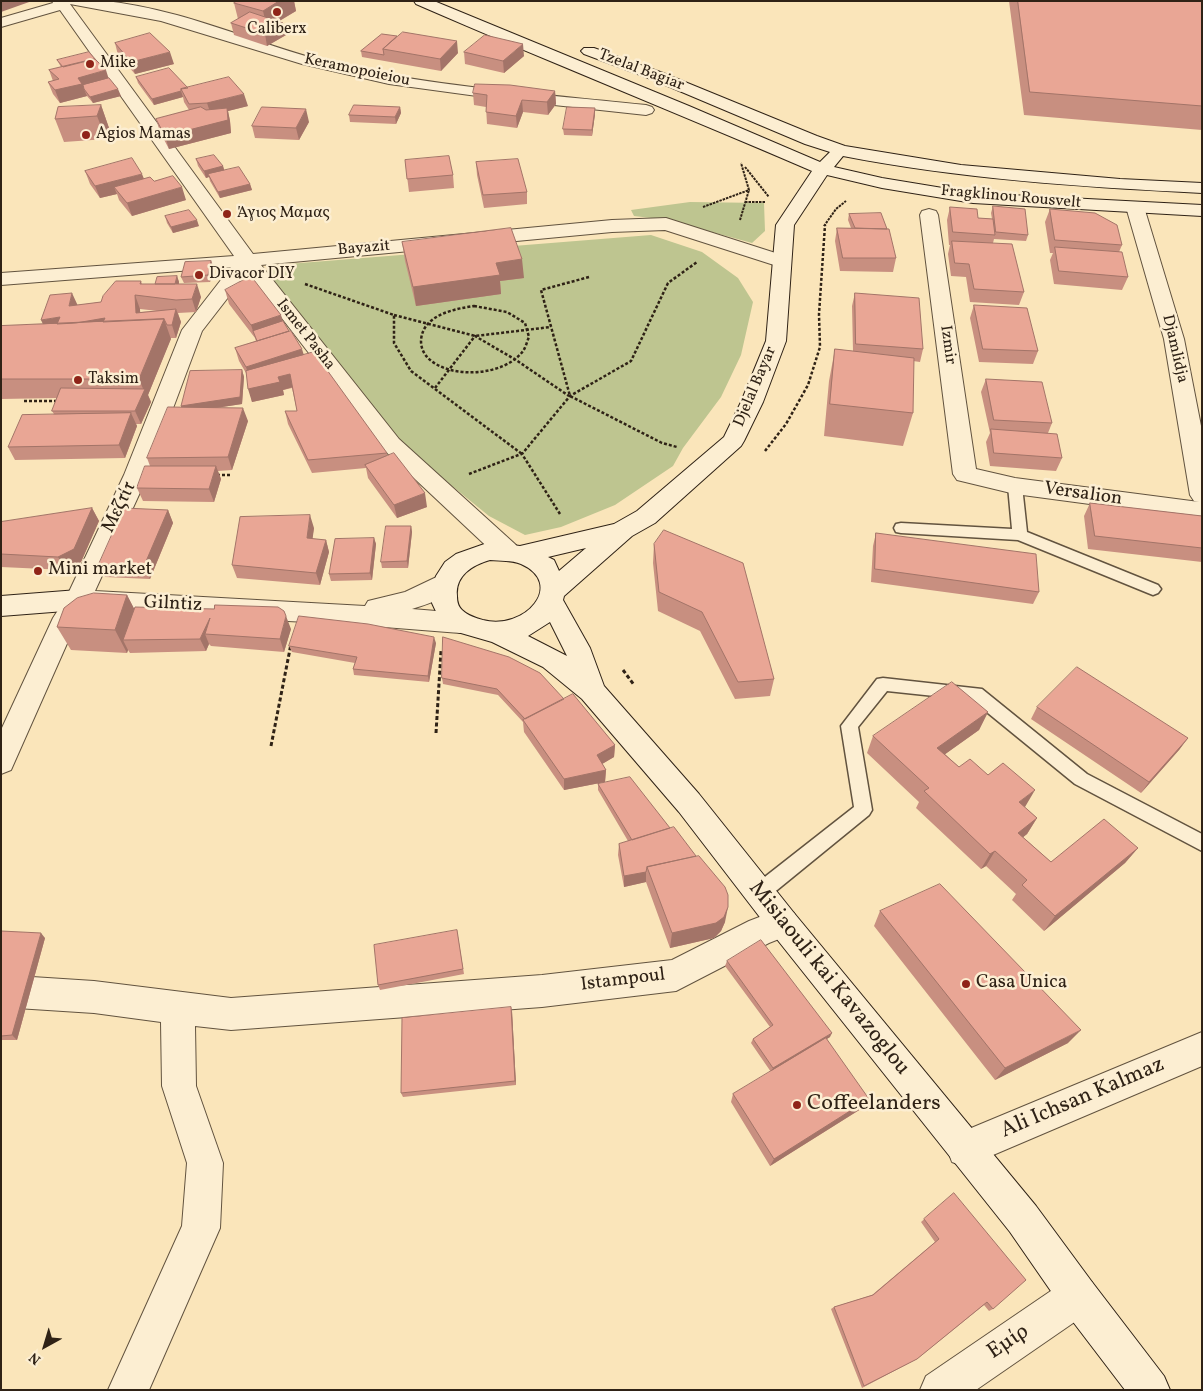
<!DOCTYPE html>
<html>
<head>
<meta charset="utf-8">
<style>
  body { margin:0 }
  #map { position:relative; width:1203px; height:1391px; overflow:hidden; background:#fae5ba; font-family:Vollkorn,serif }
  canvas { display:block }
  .frame { position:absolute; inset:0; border:2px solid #2f2216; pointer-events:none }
  .north { position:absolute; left:20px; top:1321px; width:50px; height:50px; -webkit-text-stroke:4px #fceed2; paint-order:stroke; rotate:219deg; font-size:14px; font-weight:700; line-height:20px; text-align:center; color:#2f2216 }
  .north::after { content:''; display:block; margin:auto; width:18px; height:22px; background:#2f2216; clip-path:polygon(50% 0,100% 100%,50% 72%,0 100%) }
</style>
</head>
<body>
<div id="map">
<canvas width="1203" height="1391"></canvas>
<div class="frame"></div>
<div class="north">N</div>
</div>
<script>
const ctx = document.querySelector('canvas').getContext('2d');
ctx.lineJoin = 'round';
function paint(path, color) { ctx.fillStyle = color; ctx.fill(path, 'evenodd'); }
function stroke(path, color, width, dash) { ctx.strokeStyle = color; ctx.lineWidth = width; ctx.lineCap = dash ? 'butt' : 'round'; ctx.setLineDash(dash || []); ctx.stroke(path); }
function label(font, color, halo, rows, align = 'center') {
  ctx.font = font + ' Vollkorn,serif'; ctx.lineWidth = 5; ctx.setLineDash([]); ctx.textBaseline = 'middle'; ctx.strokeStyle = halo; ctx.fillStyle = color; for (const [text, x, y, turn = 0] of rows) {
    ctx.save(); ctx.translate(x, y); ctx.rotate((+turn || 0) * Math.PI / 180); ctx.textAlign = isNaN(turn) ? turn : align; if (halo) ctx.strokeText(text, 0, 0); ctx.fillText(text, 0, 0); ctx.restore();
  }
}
paint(new Path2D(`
  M690,202L764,203L765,231L752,243L668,220L634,216L631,210Z
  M651,235L702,252L738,278L753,302L741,355L721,397L683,448L673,466L615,505L561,527L525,535L489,516L394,439L273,285L267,272L288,264Z`), '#bec590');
const lane = new Path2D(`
  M1015,481L1020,483L1022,486L1027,532L1158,585L1161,589L1158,593L1153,595L1148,593L1018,540L901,533L896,532L894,528L896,524L901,523L1012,529L1008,486L1010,483Z
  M883,678L982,689L1087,774L1202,834V851L1075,784L972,700L887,691L858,727L872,810L869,815L766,899L759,901L752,899L750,893L752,887L854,807L841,726L877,679Z`);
const street = new Path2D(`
  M52,1C69,1 88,0 105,1C183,9 256,44 331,63C434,87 541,94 646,105L652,107L654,110L652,113L646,115L499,99L389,84L302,64L161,21L70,4L253,254L612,220L666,218L788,257L791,261L788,265L781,267L774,265L665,230L612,232L261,265L399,439L516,545L519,551L516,557L507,560L498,557L383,449L247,273L202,331L148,475L95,591L365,606L368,601L405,592L445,573L454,575L458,582C449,598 428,604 412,609L460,613L469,616L473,623L469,630L460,633L346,624L94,611L86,608L77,621L11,770L1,774V730L53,618L67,596L124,475L182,330L231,267L1,285V273L234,256L60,10L1,27V18L53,3Z
  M1135,202L1141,203L1144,207L1184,339L1202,431V519L1015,494L957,480L953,474L920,215L922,211L929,209L936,211L938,215L976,469L1015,478L1199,502L1194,501L1190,495L1164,339L1126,207L1129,203Z
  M783,908L794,913L799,923L794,933L769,943L676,991L542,1007L231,1030L195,1026L196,1086L223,1163L220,1228L149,1390H108L182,1226L187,1163L162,1086L161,1022L94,1013L1,1007V975L94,981L231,998L542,975L672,960L749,921Z
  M1202,1032V1066L965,1167L952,1162L947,1149L952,1136Z
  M1078,1277L1092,1282L1097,1296L1092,1310L976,1390H920L926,1376L1064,1282Z`);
const secondary = new Path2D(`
  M414,1H434L689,106L820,162L830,152L805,144L651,79L584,54L581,51L584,48H594L663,73L817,136L845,146L961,165L1120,179L1202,183V193C1082,187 962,179 843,156L834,167L882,178L973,193L1202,205V216L973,203L882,188L827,175L794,225L786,341L763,402L744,441L741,446L655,523L632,536L564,596L563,600L590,648L604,686L699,794L794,913L1036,1206L1092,1282L1164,1376L1170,1390H1125L1064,1310L1010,1232L772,933L679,812L582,699L543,667L492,642L454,631L445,625L439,618L432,603L431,594L436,576L445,562L456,554L490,542L520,546L614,524L637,511L724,437L741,402L766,341L776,225L812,171C680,114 547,61 416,4ZM586,548L559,571L554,560L548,557ZM490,560C499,561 512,560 521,564C566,584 525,631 483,620C476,618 468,616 462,610C458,606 457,602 457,596C455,576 472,565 490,560ZM550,622L567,656L528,636Z
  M78,590L87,593L91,600L87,607L78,610L1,616V596Z`);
stroke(lane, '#62533f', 3);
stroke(street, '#62533f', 2);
stroke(secondary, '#2f2216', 2);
stroke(new Path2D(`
  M745,167L769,197
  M745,202H765
  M703,207L749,190L741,163
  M740,220L749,190
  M824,226L836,209L846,201`), '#2f2216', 2, [2.5, 1]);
stroke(new Path2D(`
  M589,277L541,290L570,396L662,443L677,447
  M305,284L394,315V343L411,371L522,454
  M474,306L507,312L525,323L529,337C527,341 526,347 523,351C505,376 450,380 428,358C424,354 421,348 421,341C422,315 454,309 474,306Z
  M394,315L475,336L551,327
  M435,388L475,336L516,360L569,396
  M24,401H60
  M765,451L786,424L808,385L820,347L819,314L825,225
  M469,474L521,454
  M217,475H232
  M560,514L522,454L570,396L631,361L668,283L697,262`), '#2f2216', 2.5, [3, 2]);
stroke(new Path2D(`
  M623,670L634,685
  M436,733L441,651
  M271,746L291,644`), '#2f2216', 3, [4, 2.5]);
paint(lane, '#fceed2');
paint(street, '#fceed2');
paint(secondary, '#fceed2');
paint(new Path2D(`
  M237,1H294L296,11L278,22L283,23L286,35L267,46L234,35L231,23L238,19L234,3Z
  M1009,1H1202V130L1024,115Z
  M382,34L458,53L441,71L362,57L361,51Z
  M115,43L174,64L135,74L118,55Z
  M464,52L524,56L504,73L465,64Z
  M57,60L108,79L121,96L93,103L87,96L60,103L53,94L48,82L53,81L49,70L61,67Z
  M136,77L188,88L248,106L228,111L230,121L231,133L169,149L160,132L156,119L189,110L184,102L183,97L154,105L138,83Z
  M555,91L556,104L548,115L523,112L517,128L487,124L486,107L474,105L473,93Z
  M101,105L109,128L106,139L64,142L55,119Z
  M400,107L401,113L396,124L350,122L349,115Z
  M595,108V114L592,136L564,135L563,129Z
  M309,122L299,140L255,138L252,126Z
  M196,159L223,166L224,170L250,184L252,190L220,198L210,181L209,177L206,178L198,166Z
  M405,160L453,175L454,188L409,192Z
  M476,162L527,192V204L484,208L477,175Z
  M85,171L144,179L154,181L186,200L132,216L119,200L117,194L100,198L90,184Z
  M993,206L1028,235L1026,241L994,239L993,243L1024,292L1019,305L970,302L966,277L951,276L948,254L950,245H949L947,220L950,207L978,218L992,219L991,213Z
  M1050,209L1122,245L1119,252L1128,277L1122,290L1054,284L1050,260L1053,253H1050L1045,222Z
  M849,214L896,258L893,272L840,271L835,241L837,228H851L848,220Z
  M165,216L199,226L173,233L167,223Z
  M402,242L524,278L500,281L501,294L416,306L405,261Z
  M211,261L214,268L210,282L184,283L181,277Z
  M177,276L179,282V284L201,297L196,312L178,313L181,322L176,338H171L148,395L151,402L141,424H136L137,426L125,458L15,460L8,447L54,414L52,411L57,398L1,399V326L43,324L78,305L101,302L141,281L142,284H155ZM140,309L158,311L140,312Z
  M225,290L283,321L304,355L387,453V456L427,507L397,518L368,478L366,468L312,473L288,424L285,411H297L292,388L283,390L284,395L252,402L246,373L239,361L235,348L256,341L255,338L229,304Z
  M855,293L923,349L920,362L913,361V413L903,446L824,436L829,381L835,349L853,351L852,306Z
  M974,305L1038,351L1033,364L979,362L970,318Z
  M242,370L244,377L242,404L215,408L248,421L232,470L218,471L221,479L214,502L143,501L137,488L150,466L147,458L181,408V406Z
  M986,379L1052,423L1048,433L1062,458L1056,471L990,466L986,442L990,433L981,392Z
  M1090,503L1202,516V562L1088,549L1084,516Z
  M92,508L99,521L81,562L66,570L1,567V522Z
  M168,510L173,523L150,579L105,577L99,564Z
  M411,526L412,532L408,568H382L381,562Z
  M314,528L312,539L326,540L329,552L320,585L237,578L232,565Z
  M876,533L1039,592L1033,604L871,582L873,546Z
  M374,538L376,544L372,580L331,581L329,574Z
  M654,544L774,679L770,696L735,699L700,631L658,611L653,563Z
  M127,595L134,609L291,629L284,652L211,646L209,644L206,651L130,653L128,650L127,653L71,650L57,627Z
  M436,643L429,682L354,675L353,669L355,663L292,652L289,646Z
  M442,678L564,699L615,745L614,757L602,764L606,770L605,782L564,790L524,732L523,722L498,695L443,684Z
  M1037,707L1188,738L1179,750L1141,793L1031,719Z
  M988,712L979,730L945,754L959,767L1024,807L1037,818L1027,834L1023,837L1051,862L1138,848L1125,863L1044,931L1012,900L1016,894L986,866L981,869L916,808L919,802L867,753L873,736Z
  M598,784L725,922L721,931L714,938L670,948L646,882L624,887L618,855L619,844L628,841L598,790Z
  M880,911L1068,1043L995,1080L874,926Z
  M457,930L464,974L380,990L378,985Z
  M1,931L45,938L17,1040H1Z
  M727,961L830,1037L827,1039L864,1107L770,1166L731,1102L733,1094L771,1072L751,1043L753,1039L770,1027L725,966Z
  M512,1011L516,1085L403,1097L401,1093Z
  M954,1193L993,1309L989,1311L984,1305L917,1359L862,1388L831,1309L834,1307L872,1295L935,1242L921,1222Z`), '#c88f80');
paint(new Path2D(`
  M1,1H32L1,12Z
  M279,1H294L296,11L267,28L263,11Z
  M283,23L286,35L267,46L265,34Z
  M457,41L458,53L441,71L440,59Z
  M523,44L524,56L504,73L503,61Z
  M170,52L174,64L135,74L131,62Z
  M106,70L110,83L84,89L87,96L60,103L55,90L78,78Z
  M118,89L121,96L93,103L90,97Z
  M181,91L183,97L154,105L152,99Z
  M555,91L556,104L548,115L547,102Z
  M244,94L248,106L228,111L230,121L231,133L169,149L165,136L211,115L207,103Z
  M522,100L523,112L517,128L516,116Z
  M101,105L109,128L106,139L97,116Z
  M400,107L401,113L396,124L395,117Z
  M595,108V114L592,136V130Z
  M306,109L309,122L299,140L296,128Z
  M223,166L225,173L208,174L209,177L206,178L204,171Z
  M142,174L147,186L114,187L117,194L100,198L95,186Z
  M250,184L252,190L220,198L218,192Z
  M182,187L186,200L132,216L127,203Z
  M197,220L199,226L173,233L171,227Z
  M522,259L524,278L500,281L501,294L416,306L413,287L496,263Z
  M211,261L214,268L210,282L208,275Z
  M177,276L179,282L177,292L175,286Z
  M197,284L201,297L196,312L192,299Z
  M72,293L78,306H69Z
  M135,295L140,309L141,326L136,313Z
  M176,309L181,322L176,338L172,325Z
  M281,315L285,328L253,331L251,325Z
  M60,317L105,318L109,328L47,333L41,320Z
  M164,319L171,339L148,395L151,402L141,424L135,411L144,391L139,379Z
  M302,349L306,362L250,380L246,367Z
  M242,370L244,377L242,404L183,413L181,406Z
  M290,374L293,387L283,390L284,395L252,402L248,389L278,377Z
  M243,408L248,421L232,470L228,457Z
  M131,413L137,426L125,458L119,445Z
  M216,466L221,479L214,502L209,489Z
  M425,493L427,507L397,518L394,505Z
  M92,508L99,521L81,562L66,570L58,557Z
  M168,510L173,523L150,579L144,566Z
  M310,515L314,528L311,551L307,538Z
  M411,526L412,532L408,568L407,561Z
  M374,538L376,544L372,580L370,573Z
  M326,540L329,552L320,585L316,573Z
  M127,595L139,618L123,640L128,650L127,653L115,630Z
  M286,616L291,629L284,652L280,639Z
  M210,618L205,634L209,644L206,651L200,639Z
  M434,637L436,643L429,682L428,676Z
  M988,712L979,730L930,765L937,748Z
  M1188,738L1179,750L1141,793L1149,782Z
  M615,745L614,757L597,767V755Z
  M606,770L605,782L564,790V779Z
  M1035,790L1025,807L1009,818L1019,802Z
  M1037,818L1027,834L1009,849L1018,833Z
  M1138,848L1125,863L1044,931L1055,916Z
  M995,851L986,866L981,869L990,854Z
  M646,872V882L624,887V876Z
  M728,907L725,922L721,931L714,938L670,948L672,933Z
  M41,933L45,938L17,1040L12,1035Z
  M511,1007L512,1011L516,1085L515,1081Z
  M1081,1030L1068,1043L995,1080L1005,1068Z
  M832,1033L830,1037L771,1072L773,1068Z
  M869,1099L864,1107L770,1166L774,1159Z`), '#a37468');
const building = new Path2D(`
  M237,1H279L263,11L234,3Z
  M1018,1H1202V106L1030,92Z
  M250,12L283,23L265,34L231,23Z
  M403,32L457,41L440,59L383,49Z
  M150,33L170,52L131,62L115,43Z
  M382,34L397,36L383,49L384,55L361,51Z
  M485,35L523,44L503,61L464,52Z
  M89,52L96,60L95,59L63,67L57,60Z
  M95,59L106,70L78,78L82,84L55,90L48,82L59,79L49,70Z
  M169,68L188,88L181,89V91L152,99L136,77Z
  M229,77L244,94L207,103L189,104L181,89Z
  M109,78L118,89L90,97L84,89L83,85Z
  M475,84L510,85L555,91L547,102L522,100L516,116L486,112L487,95L473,93Z
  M101,105L97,116L55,119L58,107Z
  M354,105L400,107L395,117L349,115Z
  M201,107L206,110L227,108L228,120L165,136L156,119Z
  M262,107L306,109L296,128L252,126Z
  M567,107L595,108L592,130L563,129Z
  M214,155L223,166L204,171L196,159Z
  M449,156L453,175L407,179L405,160Z
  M132,158L142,174L95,186L85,171Z
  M518,159L527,192L483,195L476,162Z
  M239,167L250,184L218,192L208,174Z
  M173,176L182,187L127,203L114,187L150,177L154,181Z
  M993,206L1025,209L1028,235L996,232Z
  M950,207L977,209L978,218L993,219L995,235L953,232Z
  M1050,209L1095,213L1117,225L1122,245L1055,240Z
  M189,210L197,220L171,227L165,216Z
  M881,213L887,229L855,228L849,214Z
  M511,228L522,259L496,263L500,275L413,287L402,242Z
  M837,228L889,229L896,258H843Z
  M952,241L1012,244L1024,292L974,289L969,264L955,263Z
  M1055,247L1122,252L1128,277L1059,271Z
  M211,261L208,275L181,277L185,262Z
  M177,276L175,284H155L157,277Z
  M251,276L281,315L251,325L225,290Z
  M116,281H141L140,284H197L192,299L176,300L135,295L136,313L176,309L172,325H167L164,319L103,322L105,318L76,323L57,324L60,317L41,320L50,295L72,293L69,306L101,302L103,296Z
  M855,293L919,298L923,349L856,344Z
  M974,305L1027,308L1038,351L983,349Z
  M164,319L139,379H1V326Z
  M283,321L289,331L257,341L253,331Z
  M291,331L302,349L246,367L235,348Z
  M835,349L914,358L913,413L830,404Z
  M314,352L387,453L308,460L285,411H297L290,374L278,377L280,382L248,389L246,371Z
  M242,370L240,397L181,406L190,371Z
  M986,379L1042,382L1052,423L994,420Z
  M61,388L145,389L135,411H52Z
  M168,407L243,408L228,457L147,458Z
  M131,413L119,445L8,447L22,415Z
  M991,429L1057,434L1062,458L994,453Z
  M394,453L425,493L394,505L365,465Z
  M145,466H216L209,489L137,488Z
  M1090,503L1202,516V548L1095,536Z
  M92,508L74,549L58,557L1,554V522Z
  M124,508L168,510L144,566L99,564Z
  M310,515L307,538L326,540L316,573L232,565L240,517Z
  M386,526H411L407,561L381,562Z
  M664,530L743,563L774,679L738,682L702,612L659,592L654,544Z
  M876,533L1036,554L1039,592L875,569Z
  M374,538L370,573L329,574L335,539Z
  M94,593L127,595L115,630L57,627L64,608L77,598Z
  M215,605L278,607L284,611L286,616L280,639L205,634L210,618L200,639L123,640L135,607L214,609Z
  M299,616L368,624L434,637L428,676L353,669L357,657L289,646Z
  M443,637L509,657L540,673L564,699L525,719L497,689L442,678Z
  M1077,667L1188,738L1149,782L1037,707Z
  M952,682L988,712L937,748L959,767L970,759L988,775L1003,763L1035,790L1019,802L1037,818L1018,833L1051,862L1104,819L1138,848L1055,916L1022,885L1027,880L995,851L990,854L924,791L929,788L873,736Z
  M573,694L615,745L597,755L606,770L564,779L523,720Z
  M630,777L670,828L632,840L598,784Z
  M674,827L696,856L647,867L646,872L624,876L619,844Z
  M699,856L725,887L728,895V907L724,917L716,923L672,933L647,867Z
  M940,884L1081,1030L1005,1068L880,911Z
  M457,930L463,969L378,985L374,945Z
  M1,931L41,933L12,1035L1,1036Z
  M761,940L832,1033L773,1068L753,1039L773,1025L727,961Z
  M511,1007L515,1081L401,1093L402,1018Z
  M826,1038L869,1099L774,1159L733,1094Z
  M954,1193L1026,1280L993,1309L987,1302L917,1359L864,1386L834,1307L873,1295L939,1239L924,1219Z`);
paint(building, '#e9a695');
stroke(building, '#a37468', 1);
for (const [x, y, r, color] of [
  [277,12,5,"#8f2418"],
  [90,64,5,"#8f2418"],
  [86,135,5,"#8f2418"],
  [227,214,5,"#8f2418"],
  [199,275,5,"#8f2418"],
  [78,380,5,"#8f2418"],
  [38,571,5,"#8f2418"],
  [966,984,5,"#8f2418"],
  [797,1105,5,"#8f2418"]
]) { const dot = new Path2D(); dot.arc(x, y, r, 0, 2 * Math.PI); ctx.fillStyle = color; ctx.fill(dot); stroke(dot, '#fceed2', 2); }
label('16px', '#2f2216', '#fceed2', [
  ["Caliberx",277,30,"center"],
  ["Mike",100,64],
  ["Agios Mamas",96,135],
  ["Άγιος Μαμας",237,214],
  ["Divacor DIY",209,275],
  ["Taksim",88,380]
], 'left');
label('16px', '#2f2216', '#fceed2', [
  ["Keramopoieiou",357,71,12],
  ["Tzelal Bagiar",641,71,21],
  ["Fragklinou Rousvelt",1011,198,5],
  ["Bayazit",364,249,-5],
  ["Ismet Pasha",305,335,52],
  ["Izmir",947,345,82],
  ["Djamlidja",1174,349,77],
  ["Djelal Bayar",756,387,-67]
]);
label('19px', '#2f2216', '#fceed2', [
  ["Versalion",1083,495,8],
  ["Μεζτίτ",120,508,-64],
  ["Gilntiz",173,605,3],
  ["Istampoul",623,981,-7]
]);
label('19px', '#2f2216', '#fceed2', [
  ["Mini market",48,571],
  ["Casa Unica",976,984]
], 'left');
label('22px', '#2f2216', '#fceed2', [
  ["Misiaouli kai Kavazoglou",828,979,51],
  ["Ali Ichsan Kalmaz",1083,1099,-23],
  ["Εμίρ",1009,1343,-34]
]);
label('22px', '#2f2216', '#fceed2', [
  ["Coffeelanders",807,1105]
], 'left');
</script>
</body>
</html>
